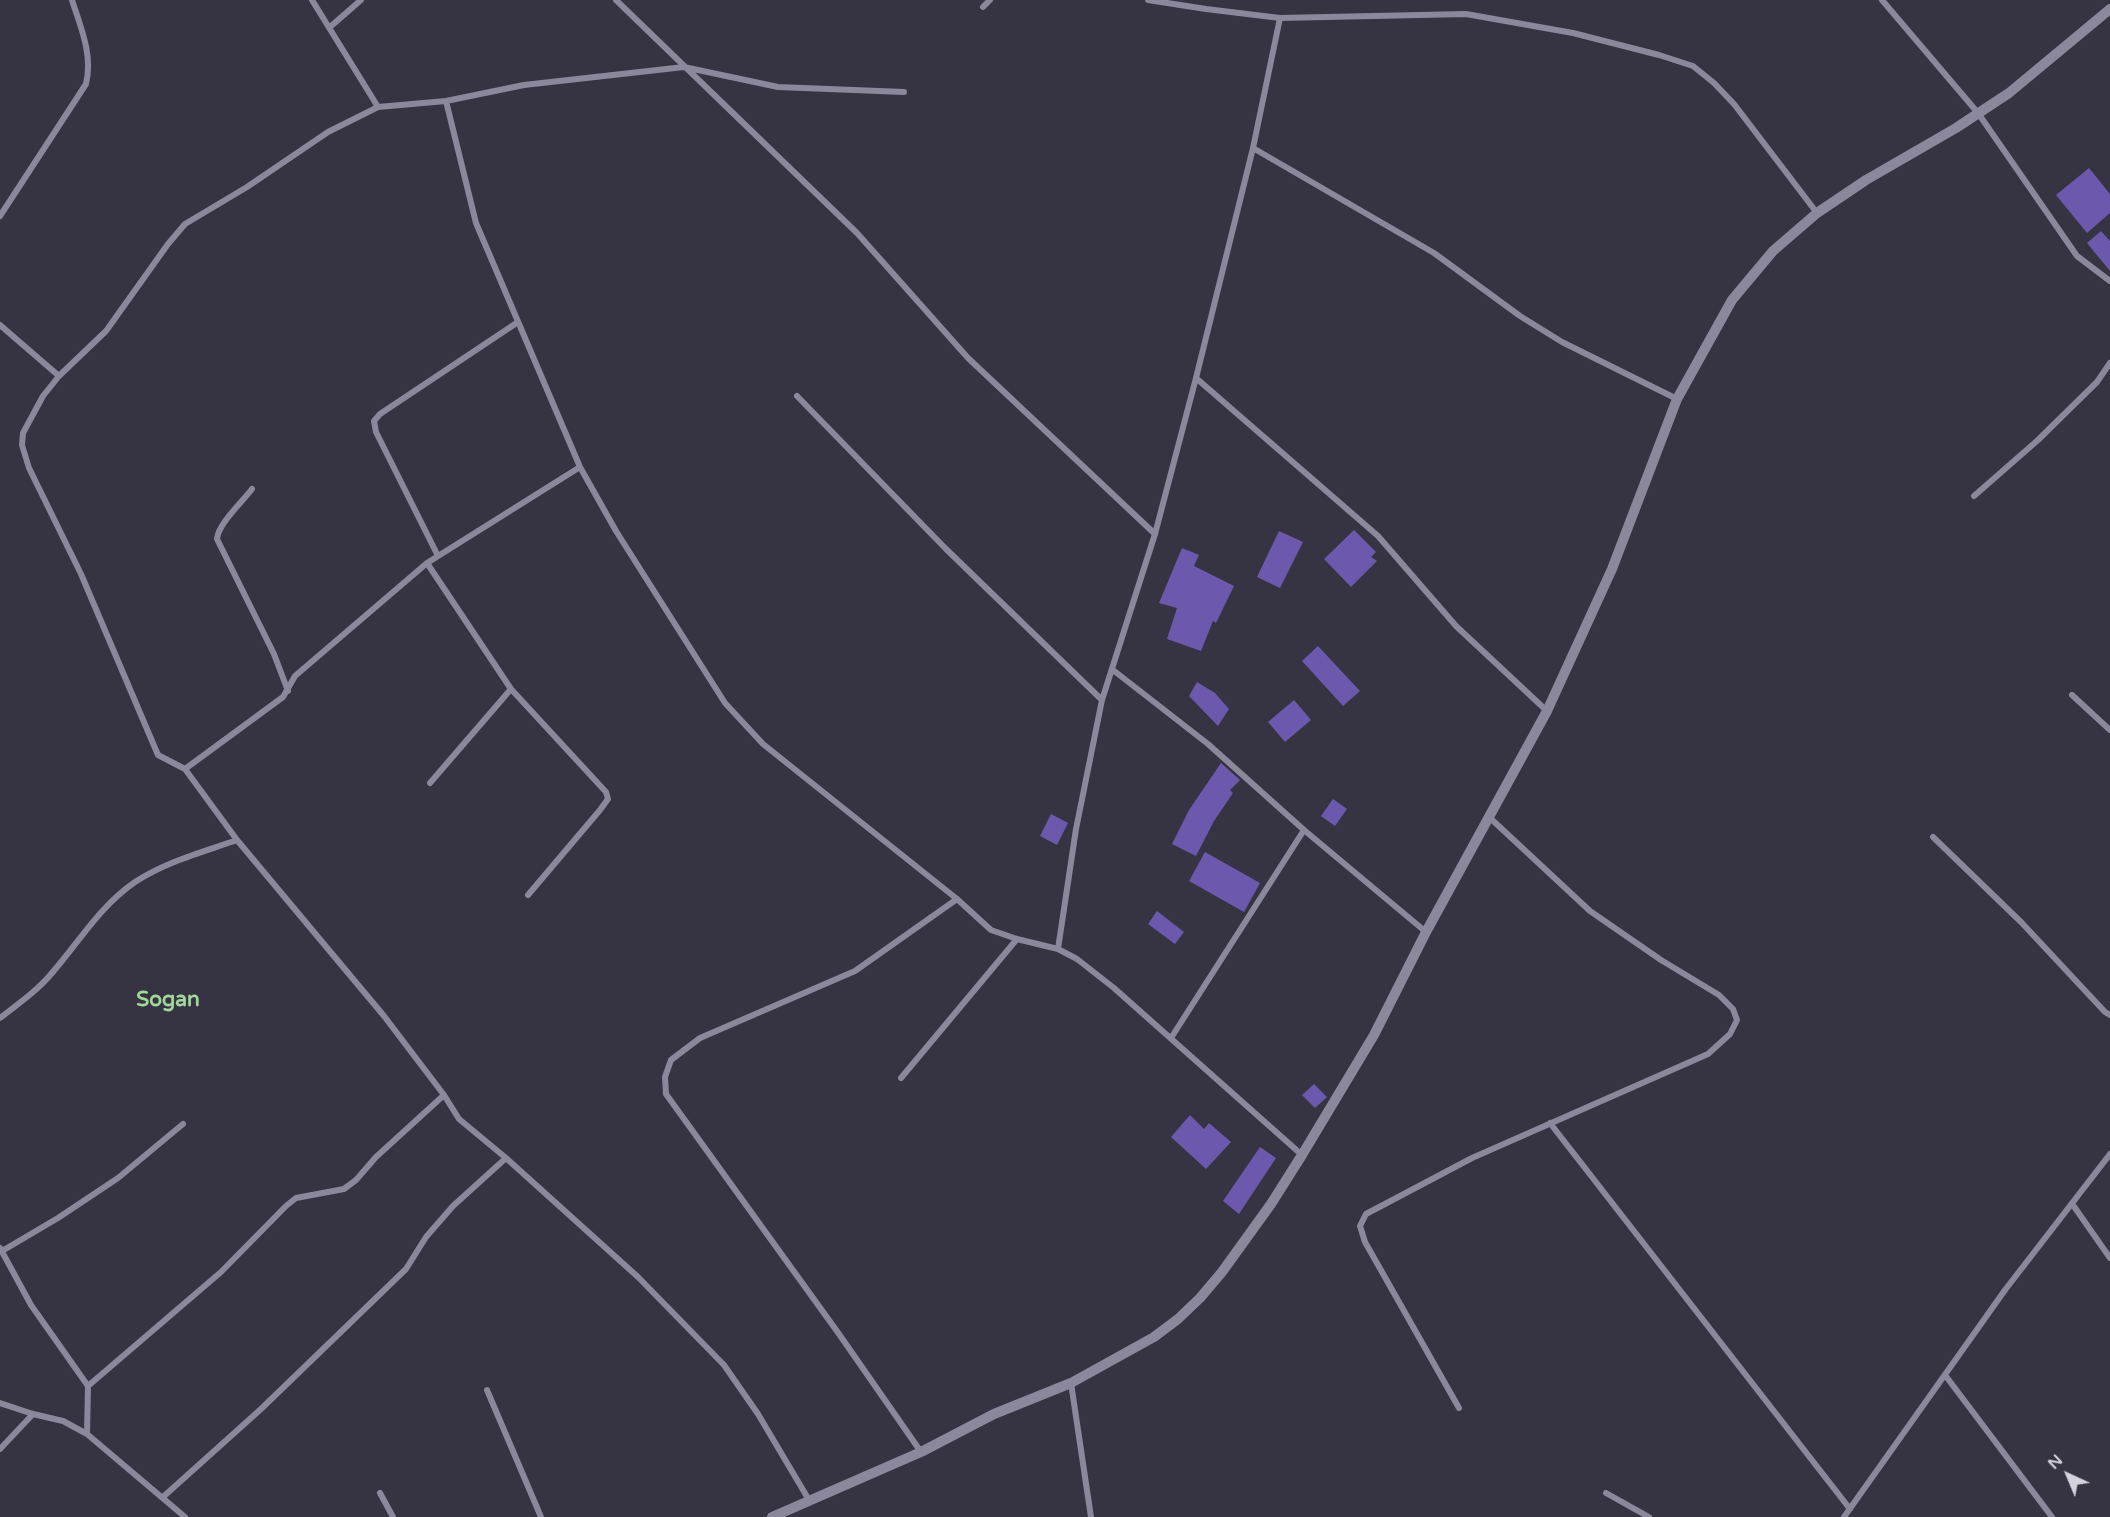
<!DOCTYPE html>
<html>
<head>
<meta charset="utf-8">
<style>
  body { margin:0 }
  #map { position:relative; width:2110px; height:1517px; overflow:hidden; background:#363443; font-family:"Varela Round",sans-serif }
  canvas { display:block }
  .north { position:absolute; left:2038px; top:1445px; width:60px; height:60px; -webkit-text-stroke:4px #363443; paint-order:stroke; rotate:316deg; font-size:16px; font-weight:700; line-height:24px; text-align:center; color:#d4d3dd }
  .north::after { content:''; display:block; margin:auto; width:21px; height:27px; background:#d4d3dd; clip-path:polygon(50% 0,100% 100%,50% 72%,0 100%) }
</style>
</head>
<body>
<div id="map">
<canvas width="2110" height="1517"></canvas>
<div class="north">N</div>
</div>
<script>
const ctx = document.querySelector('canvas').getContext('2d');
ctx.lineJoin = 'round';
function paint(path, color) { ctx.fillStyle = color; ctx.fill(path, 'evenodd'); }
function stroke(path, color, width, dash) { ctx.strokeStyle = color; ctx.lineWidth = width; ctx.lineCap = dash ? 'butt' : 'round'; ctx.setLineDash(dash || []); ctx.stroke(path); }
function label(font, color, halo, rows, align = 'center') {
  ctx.font = font + ' "Varela Round",sans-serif'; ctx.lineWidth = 6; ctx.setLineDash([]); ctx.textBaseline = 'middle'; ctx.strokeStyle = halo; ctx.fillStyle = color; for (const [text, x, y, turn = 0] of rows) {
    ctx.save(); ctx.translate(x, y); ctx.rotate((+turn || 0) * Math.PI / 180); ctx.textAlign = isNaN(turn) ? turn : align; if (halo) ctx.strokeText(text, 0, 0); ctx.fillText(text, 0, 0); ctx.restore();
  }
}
paint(new Path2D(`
  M2089,168L2110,194V213L2087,233L2056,195Z
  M2101,231L2110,241V271L2087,243Z
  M1354,530L1376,552L1371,557L1377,561L1351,587L1324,559Z
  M1279,531L1303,542L1280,588L1257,577Z
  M1182,548L1199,555L1194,566L1234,586L1216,623L1213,621L1201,651L1167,639L1177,608L1159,603Z
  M1318,646L1360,691L1343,706L1302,661Z
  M1197,682L1215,693L1229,709L1218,726L1189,696Z
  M1294,700L1311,720L1285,742L1268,722Z
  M1221,763L1240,780L1230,790L1233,793L1214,821L1196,856L1172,844L1189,810Z
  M1333,799L1347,809L1335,826L1321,816Z
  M1051,814L1068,823L1057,845L1040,836Z
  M1205,852L1260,883L1244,912L1189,881Z
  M1157,911L1184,932L1175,944L1148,924Z
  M1314,1084L1327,1097L1315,1108L1302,1095Z
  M1190,1115L1204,1129L1209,1123L1231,1142L1206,1169L1171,1137Z
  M1260,1147L1276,1158L1239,1214L1223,1201Z`), '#6c59ad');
stroke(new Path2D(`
  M312,0L378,107
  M616,0L857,233L968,358L1155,534
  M1148,0L1206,9L1280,18L1466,14L1573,33L1659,55L1693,66L1714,83L1734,104L1817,213
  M1882,0L1978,113L2077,256L2110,281
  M983,7L990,0
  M330,27L361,0
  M446,101L476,223L580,467L616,531L725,703L763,744L957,899L991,930L1017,939L1058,949L1077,959L1114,988L1302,1155
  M1253,148L1434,253L1520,316L1562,342L1677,399
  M0,216L86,84C93,55 81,28 72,0
  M0,325L59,376
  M1196,378L1378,536L1456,626L1547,711
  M797,396L946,549L1102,700
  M252,489C243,501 218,524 217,539L274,654L288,691
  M1974,496L2038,440L2097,382L2110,363
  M438,556L376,432L374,421L380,414L518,322
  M427,563L511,689L606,792L608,799L600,810L528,895
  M1113,670L1208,744L1304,830L1426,932
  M2072,695L2110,730
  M185,769L283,697L295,676L427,563L580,467
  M430,783L511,689
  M1933,837L2021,922L2105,1012L2110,1015
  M1058,949L1076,829L1102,700L1155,534L1196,378L1253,148L1280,18
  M0,1018C18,1004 37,991 52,973C79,942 100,906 135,882C165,862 203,852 237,840
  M1171,1038L1304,830
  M901,1078L1017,939
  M1550,1123L1850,1509
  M2073,1205L2110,1258
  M0,1248L31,1305L88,1386L87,1434
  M2,1251L58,1218L118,1178L183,1124
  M1945,1375L2052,1517
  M1071,1383L1091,1517
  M88,1386L221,1272L286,1206L296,1198L344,1189L356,1180L376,1157L444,1095
  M487,1390L541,1517
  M0,1403L33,1414L63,1421L87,1434L185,1517
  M1459,1408L1365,1242L1360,1226L1366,1214L1472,1158L1708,1054L1730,1034L1737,1020L1733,1009L1719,995L1661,960L1590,911L1489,817
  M0,1449L33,1414
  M921,1452L839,1334L666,1094L665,1077L671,1060L700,1038L855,971L957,899
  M380,1493L393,1517
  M1606,1493L1649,1517
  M163,1497L261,1409L406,1269L426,1237L453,1206L506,1158
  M809,1500L758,1414L724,1365L638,1277L506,1158L459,1119L444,1095L384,1016L237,840L185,769L158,755L81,574L29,468L22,445L23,433L43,396L59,376L106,331L168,244L185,224L247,187L328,132L378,107L446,101L524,85L684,67L778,87L904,92
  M1844,1517L2005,1290L2110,1154`), '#8a889a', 6);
stroke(new Path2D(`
  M772,1517L921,1452L994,1414L1071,1383L1154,1337L1178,1319L1200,1298L1222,1272L1271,1204L1302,1155L1374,1035L1426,932L1547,711L1612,569L1677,399L1732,300L1773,251L1817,213L1866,180L1956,128L2009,93L2110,9`), '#8a889a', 10);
label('bold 21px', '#a2d79a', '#363443', [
  ["Sogan",168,1000]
]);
</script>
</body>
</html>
